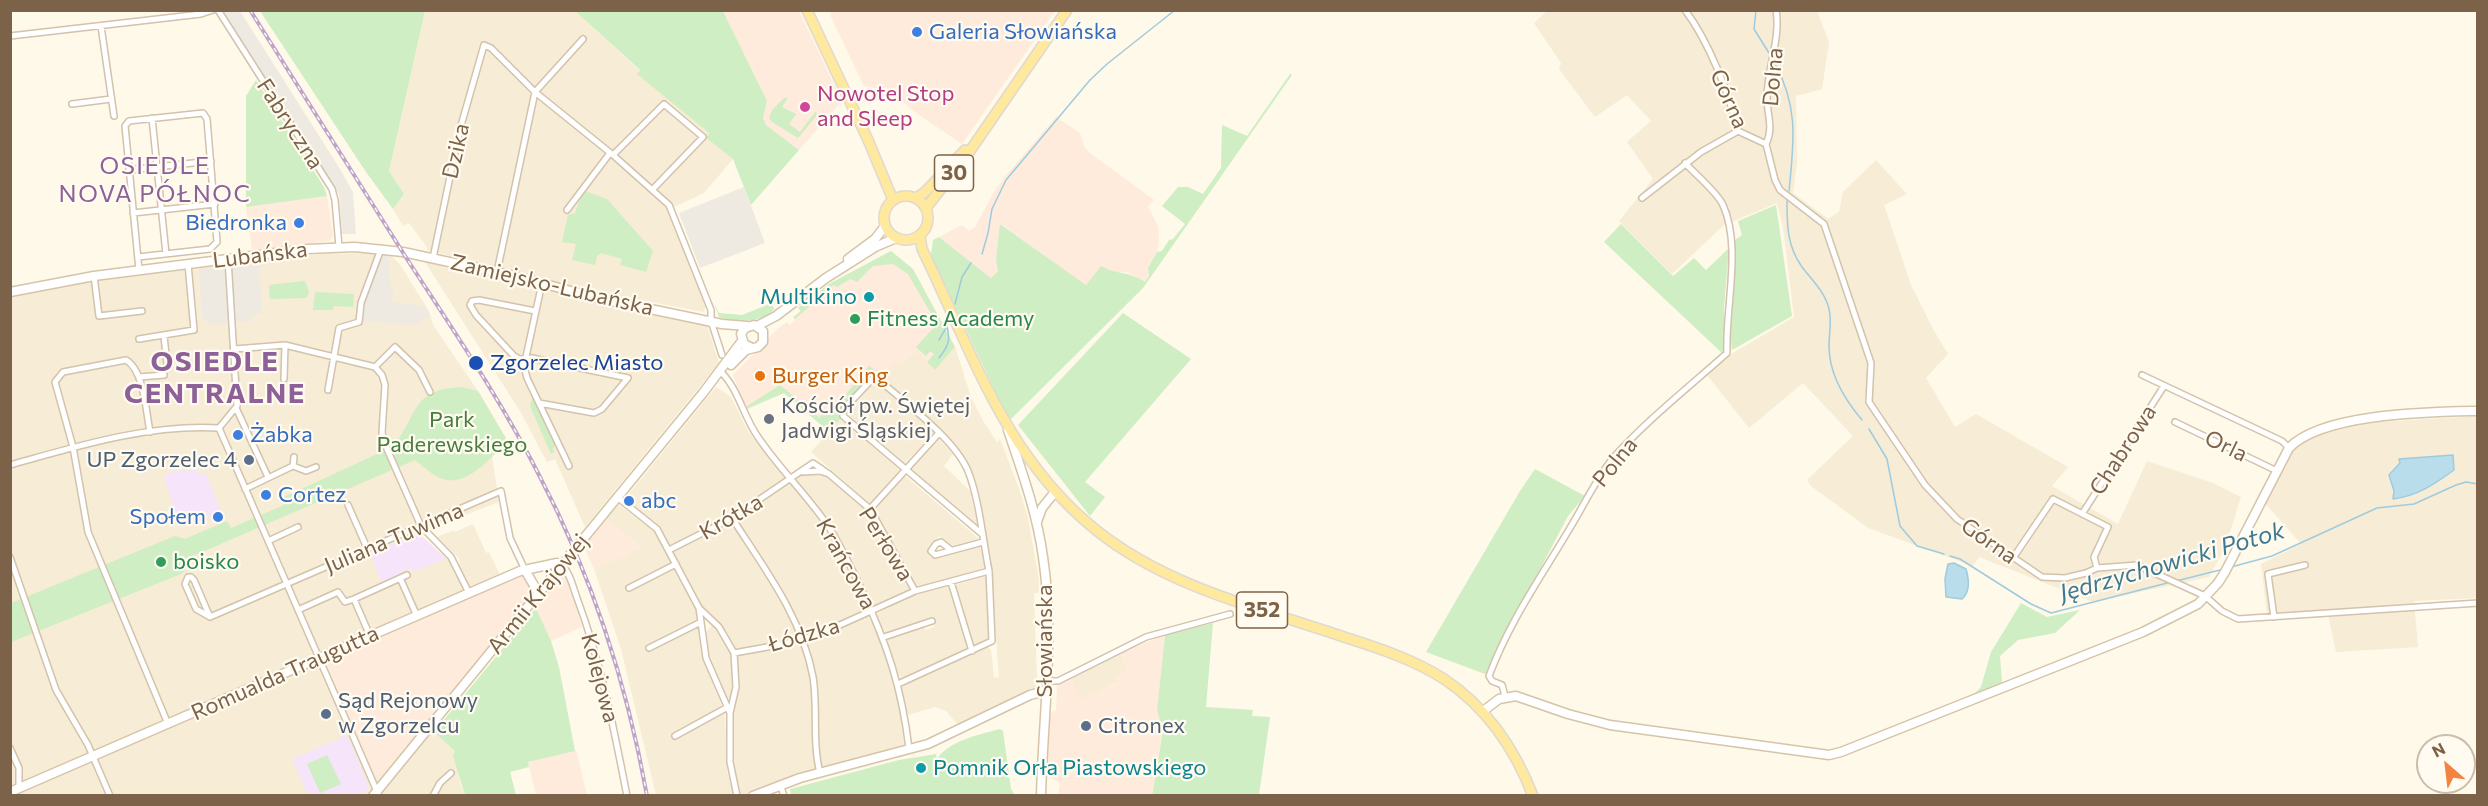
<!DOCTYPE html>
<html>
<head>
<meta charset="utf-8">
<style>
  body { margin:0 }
  #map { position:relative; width:2488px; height:806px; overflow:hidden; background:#fef9e8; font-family:Commissioner,sans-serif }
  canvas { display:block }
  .frame { position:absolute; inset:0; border:12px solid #7c6248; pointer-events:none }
  .north { position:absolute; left:2416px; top:734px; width:60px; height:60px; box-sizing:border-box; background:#fffbf0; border:2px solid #cbbead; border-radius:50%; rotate:332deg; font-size:16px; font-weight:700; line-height:24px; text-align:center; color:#7c6248 }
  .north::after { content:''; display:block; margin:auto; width:21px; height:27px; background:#f48342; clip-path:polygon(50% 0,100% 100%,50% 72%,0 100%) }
</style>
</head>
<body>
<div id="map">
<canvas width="2488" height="806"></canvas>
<div class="frame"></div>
<div class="north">N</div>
</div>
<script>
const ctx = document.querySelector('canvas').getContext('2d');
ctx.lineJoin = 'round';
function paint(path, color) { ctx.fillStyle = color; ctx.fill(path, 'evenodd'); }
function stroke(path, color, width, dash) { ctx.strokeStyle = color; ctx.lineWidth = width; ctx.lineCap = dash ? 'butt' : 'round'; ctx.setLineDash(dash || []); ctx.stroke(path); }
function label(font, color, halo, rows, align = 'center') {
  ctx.font = font + ' Commissioner,sans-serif'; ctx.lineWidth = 4.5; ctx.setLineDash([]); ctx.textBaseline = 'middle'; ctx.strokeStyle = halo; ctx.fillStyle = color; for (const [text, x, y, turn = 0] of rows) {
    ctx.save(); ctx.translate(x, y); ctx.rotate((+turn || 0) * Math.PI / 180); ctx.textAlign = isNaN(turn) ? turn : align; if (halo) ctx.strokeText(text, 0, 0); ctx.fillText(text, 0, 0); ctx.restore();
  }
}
paint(new Path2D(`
  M460,10L575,11L640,71L638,74L709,133L706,138L733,159L704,193L670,209L706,302L704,312L566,286L427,250V247L409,223L403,226L393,209L404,194L389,171L425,11L459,12Z
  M1548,10L1817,11L1829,42L1822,89L1796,96L1797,163L1793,193L1828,219L1839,212L1843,192L1876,160L1907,194L1884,205L1911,285L1933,329L1948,354L1926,378L1955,427L1976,414L2068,467L2052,486L2118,524L2147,461L2213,483L2241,497L2225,548L2209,577L2093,602L1979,557L1973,566L1868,528L1811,486L1807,480L1853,436L1803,383L1749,428L1707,375L1733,353L1794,317L1783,227L1777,203L1724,225L1672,274L1619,221L1653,179L1627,142L1651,121L1627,95L1595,117L1559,69L1561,63L1534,23Z
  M369,253L391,255L401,266L429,311L433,325L478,391L507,440L492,457L499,502L418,533L445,558L460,564L459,558L437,537L454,530L455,532L473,524L486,553L489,552L503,581L356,649L332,657L326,663L376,774H382L385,776L427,725L455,751L460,783L465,795H11L10,296L98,280L321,254Z
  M425,262L707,325L719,363L585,527L555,459L547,462L520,411Z
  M955,347L971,397L983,421L997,442L1000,439L1020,491L1028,518L1039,580V593H1034L1037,680L1035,689L958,725L946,711L935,707L908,715L901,688L907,682L987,646L991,650L994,678L999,677L991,570L971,473L942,432L878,377L883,374L895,360L902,365L914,351L936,369Z
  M874,380L935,432L905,463L901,462L847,414L846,410Z
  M716,387L731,397L748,431L787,479L741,509L670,546L659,528L624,500Z
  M2477,416V598L2414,601L2418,647L2336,652L2327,610L2267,614L2261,564L2301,544L2265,503L2295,448L2323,432L2380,422Z
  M841,418L900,470L870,504L811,452Z
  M938,438L953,454L944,466L970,491L978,529L908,468Z
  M803,474L828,476L869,511L912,588L874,606L844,545L828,518L794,479Z
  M904,475L979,539L953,548L939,536L927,551L931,558L980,546L986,567L919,588L915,587L872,511Z
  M790,482L833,538L867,609L848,618L803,633L785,596L735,518Z
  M619,505L654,531L695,606L701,653L725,714L727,771L734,795H656L621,649L594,569L641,547L606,519Z
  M731,521L767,576L798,629L799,639L735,649L725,632L703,608L693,592L672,551Z
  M985,576L987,578L990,640L975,647L973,646L955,585Z
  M946,585L951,589L968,649L902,678L897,672L887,639L923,625L925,630L934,627L932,620L889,634L884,631L877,614L910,596Z
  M868,616L881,637L897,686L904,745L902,748L822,769L820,766L818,709L805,642L838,630Z
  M712,625L730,650L734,666L732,695L729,698H726L707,648L705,633Z
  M800,641L802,642L812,682L816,771L778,783L748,795H740L733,769L732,754V716L738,674L736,654Z
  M1120,653L1128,671L1118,682L1081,700L1071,679Z`), '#f7ecd5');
paint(new Path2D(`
  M833,10L1055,11L962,144L912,110L893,92L864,86L830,15Z
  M723,11H799L842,101L799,150L766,125L763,118L767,101Z
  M1056,117L1080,133L1085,148L1094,156L1154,200L1148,207L1158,226L1159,240L1157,252L1148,268L1149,277L1145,282L1127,272L1112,273L1086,286L1001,224L996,260L998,271L991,278L939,237L962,225L969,231L975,227L994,192L1007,174Z
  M327,196L333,236L330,241L252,250L246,207Z
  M891,251L913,269L955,347L935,370L914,351L901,366L895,360L883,374L876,371L841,410V418L829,432L784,393L746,410L733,375L778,328L787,322L790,325L795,320L793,317L801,311L798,308L829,284Z
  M606,519L641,547L594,569L584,547Z
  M562,572L568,579L582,627L551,641L535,606Z
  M519,573L525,575L533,593L385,777L382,774L376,775L358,739L326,661Z
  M1165,635L1157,710L1163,729L1152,795H1058L1060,783L1047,776L1049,725L1051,712L1056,711L1057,686L1071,679L1082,699L1117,683L1115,677L1128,671L1120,653Z
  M576,750L587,795H536L528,762Z`), '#ffebdb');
paint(new Path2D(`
  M222,11H240L340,169L353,192L356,234H342L339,194Z
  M744,187L765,243L700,268L679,213Z
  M381,254L389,255L390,282L393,289L392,302L425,306L430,316L414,325L360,321L362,303Z
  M259,262L262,313L251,315V321L235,322L231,265Z
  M224,266L229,323L212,325L202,317L199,269Z`), '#efeae1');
paint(new Path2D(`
  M198,470V474H206L221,511L181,527L164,478L171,471Z
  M418,533L446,558L414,572L411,568L382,582L370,553Z
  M347,735L369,787L363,795H308L292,759Z`), '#f6e4fb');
paint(new Path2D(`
  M260,11H425L389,171L404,194L393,209L366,172Z
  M575,11H723L767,101L763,118L766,125L799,150L751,205L733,159L706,138L709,133L637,74L640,70Z
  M1290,74L1292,75L1143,288L1009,421L931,255L933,240L939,237L991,278L998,271L996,260L1000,224L1086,285L1101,266C1117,275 1129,271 1145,282L1149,276L1148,268L1157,252L1162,251L1169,240L1173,239L1185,224L1162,206L1178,187H1188L1203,194L1221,168L1222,125L1247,136Z
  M256,80L324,187L327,196L246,207V96Z
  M784,98H788L782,107L796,114L789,124L800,132L815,112L818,114L798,138L772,122L769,118L772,110Z
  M583,190L607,199L653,251L646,272L620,265L622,259L601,253L597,256L595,265L572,260L576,244L562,242L568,215L575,213Z
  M1776,205L1792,316L1732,350L1729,323L1735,240L1742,235L1738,221Z
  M1621,224L1673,276L1694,258L1706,270L1729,248L1724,307V349L1722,353L1604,242Z
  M891,251L913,269L955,347L935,370L927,362L934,354L930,351L926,356L916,347L937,324L908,274L893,264L873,266L857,282L850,279L837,287L834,285L795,319L793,317L801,311L798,308L829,284Z
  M305,281L309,291L307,298L270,299L269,285Z
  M315,292L354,294L353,307L334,306L333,310H313Z
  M714,303L719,313L742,315L772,303L774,309C766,323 732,323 719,317Z
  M1123,313L1191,359L1085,482L1105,497L1090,516L1018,425Z
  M869,366L879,373L876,372L841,410V418L829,432L784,393L746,409L747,406L780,385L820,418L822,410L829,415Z
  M462,387L478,391L507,440C493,456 470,484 446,480C434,477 424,467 415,460L188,558L184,572L181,574L11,642V603L175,536L185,539L227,521L231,528L284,505L282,498L392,447C419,417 409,389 462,387Z
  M533,396L556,444L553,449L554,452L551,454L530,406Z
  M1535,469L1585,496L1568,516L1485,674L1426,652L1520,491Z
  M2021,603L2047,617L2080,610L2055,633L2018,640L2000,656L2002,683L1972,696L1981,687L1991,652Z
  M536,608L551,641L559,667L575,751L528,762L529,767L510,772L516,795H465L453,756L455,751L434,732Z
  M1213,623L1206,707L1253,710L1252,716L1270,717L1259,795L1152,796L1163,730L1157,710L1165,635Z
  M1000,729L1003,731L1011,789L1015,795H791L790,789L899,760L936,754L937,759C950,740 979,735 1000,729Z
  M327,755L341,784L320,793L307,764Z`), '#cfeec4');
const water = new Path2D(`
  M2453,455L2454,470C2435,484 2417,496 2393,499L2394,491L2389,475L2400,463L2399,459Z
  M1954,563L1966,569C1969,579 1971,591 1962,599L1946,597L1945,579L1948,564Z`);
paint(water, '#b9ddeb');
stroke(water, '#9fcbde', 1.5);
stroke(new Path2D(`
  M1756,10L1754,29L1769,53
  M1774,61C1799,108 1794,140 1789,191
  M1787,201C1787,225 1787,246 1802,267C1812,280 1825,292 1829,309C1832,321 1829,334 1829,346C1829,373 1845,400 1862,420
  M982,254L988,233L992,209L1006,180L1090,80L1107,64L1175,10
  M955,304L962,277L971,263
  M939,340L946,328
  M939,358C951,343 950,339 946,321
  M1869,429L1887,459L1900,526L1917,546L1944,554
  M1950,556L1960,559L2031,604L2051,613L2171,582
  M2231,567L2272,556L2377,508L2414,504L2456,485L2466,482L2478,484
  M2176,581L2224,569`), '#9fcbde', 1.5);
const street = new Path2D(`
  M218,10L332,189L335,200L339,247
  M1685,10C1709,42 1729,93 1738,131L1766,144L1775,180L1780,190L1824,224L1871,363L1869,402L1925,485L1957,519L2042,577L2065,578L2086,573L2097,568L2137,565L2205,596L2222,611L2238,619L2478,603
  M101,26L114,116
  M10,36L201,14L213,10
  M72,104L111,99
  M152,118L166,254
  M1766,144C1774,128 1767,115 1767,98C1767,69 1781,38 1776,10
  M613,155L664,104L703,137L653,189
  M129,170L211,161
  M1642,198L1701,152L1738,131
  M567,210L610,153
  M133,213L215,204
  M138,257L210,249L217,242L207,119L203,113L129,121L125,126L139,270
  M433,258L460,129L484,45L491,48L535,92L613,155L669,205L711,310V321L722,355
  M228,259L237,406L219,428L379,796
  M497,272L535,92L583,39
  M94,276L99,316L142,311
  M542,283L524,366L527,378L569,466
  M535,311L479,300L472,301L470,305L476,315L514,356L519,359L532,358L628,378L602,409L594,413L539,403
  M164,336L167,364
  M139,339L194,330L188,264
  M234,349L285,345L375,367L382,375L385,385L382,433L387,449L421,526L451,557L469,593
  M375,367L395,347L419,370L430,392
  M719,370C738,387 743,416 758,437C778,467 805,493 826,523C840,543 850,566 861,588C887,644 902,688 909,749
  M2142,375L2282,441L2289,448
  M139,377L164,375
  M284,379L285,345
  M328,390L339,328L359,322L361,303L381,249
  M236,408L268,477
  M2175,422L2277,471
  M150,432C146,412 144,370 126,360L63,372L55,382L73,447L88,532L168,724
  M10,465C78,446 148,424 219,428
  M293,466L306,471L316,467
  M803,472L820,471L829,474L870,509L915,591
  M245,489L293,466L294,457
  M617,497L657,529L699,608L719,627L734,653L736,687L730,713V762L737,796
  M348,505L367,548
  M870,509L939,433
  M2082,514L2164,386
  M732,518C764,568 802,617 813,677C818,708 812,742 820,773
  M982,534L843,416L844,409L873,378L878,379C905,403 954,438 968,471C979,498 983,541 989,571
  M268,541L298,527
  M669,550L732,518L813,463L829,474
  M951,550L941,542L936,544L931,551L935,555L983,542
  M10,557L56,690L88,745L110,796
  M2013,558L2053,499L2108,527L2094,557L2097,568
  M562,565C570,573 573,587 577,598C601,662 614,729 627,796
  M400,578L417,616
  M951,582L972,651
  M629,588L676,564
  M354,599L407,575
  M699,608L706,658L730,713
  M298,610L338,592L345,602L354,599L370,636
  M210,617L196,609L185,584L188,577H191L194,580L210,617L501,491L510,538L525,570
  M2274,617L2268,574L2305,565
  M884,637L932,621
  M649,648L701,622
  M734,653L784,644L820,634L915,591L989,571L992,641L898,684
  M1046,681H1058L1146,637L1230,614
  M1505,696L1502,685L1492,681L1489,676C1509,622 1541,577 1570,528C1584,505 1596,479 1613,458C1647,420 1689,387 1727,353C1725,307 1742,247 1723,205C1717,192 1695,174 1685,163
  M675,736L726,708
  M10,748L19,768V789
  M780,784L784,796
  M433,796L440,783L451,773`);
const secondary = new Path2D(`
  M848,259L875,239L885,226
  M10,292L94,276L307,249L355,247L403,252L519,277L593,297L722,324L747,326
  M757,326L776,316L826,278L875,247L896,238
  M731,365L746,350L758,347L763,342V331L754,325L745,328L741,334L744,344L752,348
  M1008,430C1022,472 1037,513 1043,557C1055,636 1043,716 1041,796
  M1037,522L1042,508L1055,492
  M584,538L703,393L742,341
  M525,570L539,594
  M1482,712L1499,699L1516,696L1568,714L1610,725L1829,755L1841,752L2143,632L2198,604L2218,583L2225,572L2289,448C2322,413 2430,412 2478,411
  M10,792L520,571L557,563L562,565
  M373,796L565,561
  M753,796L800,778L928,744L1030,695L1046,691`);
const primary = new Path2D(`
  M807,10L868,140L893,200
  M884 218a22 22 0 1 1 44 0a22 22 0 1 1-44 0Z
  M916,198L925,192L965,150
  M926,208L963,161L1067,10
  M920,236L922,249C972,351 1004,456 1096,530C1167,587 1259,608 1344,637C1378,648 1413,659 1444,679C1486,707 1515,749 1533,796`);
stroke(street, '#d3c2ac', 8);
stroke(secondary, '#d6c4a9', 11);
stroke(primary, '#e0d9d3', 12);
stroke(street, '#fff', 5);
stroke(secondary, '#fff', 8);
stroke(primary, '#ffe99e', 9);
const rail = new Path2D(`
  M250,10C302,93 355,176 407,259C453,330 501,400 539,475C592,576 627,684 647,796`);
stroke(rail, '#bea4cb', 4);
stroke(rail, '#fffbf0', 1.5, [4.5]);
const secondaryBridge = new Path2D(`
  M568,557L584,538`);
stroke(secondaryBridge, '#d6c4a9', 11, []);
stroke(secondaryBridge, '#fff', 8);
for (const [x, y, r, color] of [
  [917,32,6,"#3f7fe0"],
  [805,107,6,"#d1479c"],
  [299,223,6,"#3f7fe0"],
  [869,297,6,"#0f9aa8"],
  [855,319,6,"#2e9e5b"],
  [476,363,8,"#1a4fb4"],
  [760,376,6,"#e8710a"],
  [769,419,6,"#6b7280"],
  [238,435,6,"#3f7fe0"],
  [249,460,6,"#5c6f8a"],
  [266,495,6,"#3f7fe0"],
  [629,501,6,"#3f7fe0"],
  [218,517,6,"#3f7fe0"],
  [161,562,6,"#2e9e5b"],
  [326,714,6,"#5c6f8a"],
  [1086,726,6,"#5c6f8a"],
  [921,768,6,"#0f9aa8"]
]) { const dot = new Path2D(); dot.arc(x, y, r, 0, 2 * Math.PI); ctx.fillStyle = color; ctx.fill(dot); stroke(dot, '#fffbf0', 2); }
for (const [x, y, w] of [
  [954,173,39],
  [1262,610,51]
]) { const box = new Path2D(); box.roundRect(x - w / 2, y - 18, w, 36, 4.5); ctx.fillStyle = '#fffbf0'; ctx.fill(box); stroke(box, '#7c6248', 1.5); }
label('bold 21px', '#7c6248', null, [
  ["30",954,173],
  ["352",1262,610]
]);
label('22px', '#366cbe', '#fffbf0', [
  ["Galeria Słowiańska",929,32],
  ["Biedronka",287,223,"right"],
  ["Żabka",250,435],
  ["Cortez",278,495],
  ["abc",641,501],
  ["Społem",206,517,"right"]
], 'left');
label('22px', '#7c6248', '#fffbf0', [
  ["Dolna",1773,77,-85],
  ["Górna",1729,99,66],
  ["Fabryczna",290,124,57],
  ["Dzika",456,151,-77],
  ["Lubańska",260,255,-7],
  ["Zamiejsko-Lubańska",552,285,13],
  ["Orla",2226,446,26],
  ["Chabrowa",2123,450,-57],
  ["Polna",1615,462,-51],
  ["Krótka",731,517,-30],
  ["Juliana Tuwima",394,538,-23],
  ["Górna",1989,541,35],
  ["Perłowa",886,544,58],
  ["Krańcowa",846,564,61],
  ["Armii Krajowej",538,594,-51],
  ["Łódzka",804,635,-16],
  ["Słowiańska",1045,641,-90],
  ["Romualda Traugutta",285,673,-24],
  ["Kolejowa",600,678,75]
]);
label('22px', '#b23c85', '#fffbf0', [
  ["Nowotel Stop",817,94],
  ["and Sleep",817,119]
], 'left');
label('22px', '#0d838f', '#fffbf0', [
  ["Multikino",857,297],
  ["Pomnik Orła Piastowskiego",933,768,"left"]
], 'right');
label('22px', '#27864d', '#fffbf0', [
  ["Fitness Academy",867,319],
  ["boisko",173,562]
], 'left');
label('22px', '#164399', '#fffbf0', [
  ["Zgorzelec Miasto",490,363]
], 'left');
label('22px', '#c56008', '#fffbf0', [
  ["Burger King",772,376]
], 'left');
label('22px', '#5b616d', '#fffbf0', [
  ["Kościół pw. Świętej",781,406],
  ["Jadwigi Śląskiej",781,431]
], 'left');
label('22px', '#467d3c', '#fffbf0', [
  ["Park",452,420],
  ["Paderewskiego",452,445]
]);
label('22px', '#4e5e75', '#fffbf0', [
  ["UP Zgorzelec 4",237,460,"right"],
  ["Sąd Rejonowy",338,701],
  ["w Zgorzelcu",338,726],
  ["Citronex",1098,726]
], 'left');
ctx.letterSpacing = '1.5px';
label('24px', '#8d6098', '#fffbf0', [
  ["OSIEDLE",155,166],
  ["NOVA PÓŁNOC",155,194]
]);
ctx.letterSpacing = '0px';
label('italic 24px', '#3f7891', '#fffbf0', [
  ["Jędrzychowicki Potok",2172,562,-16]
]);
ctx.letterSpacing = '1.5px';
label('bold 28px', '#8d6098', '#fffbf0', [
  ["OSIEDLE",215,362],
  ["CENTRALNE",215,394]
]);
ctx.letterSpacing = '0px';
</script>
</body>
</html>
